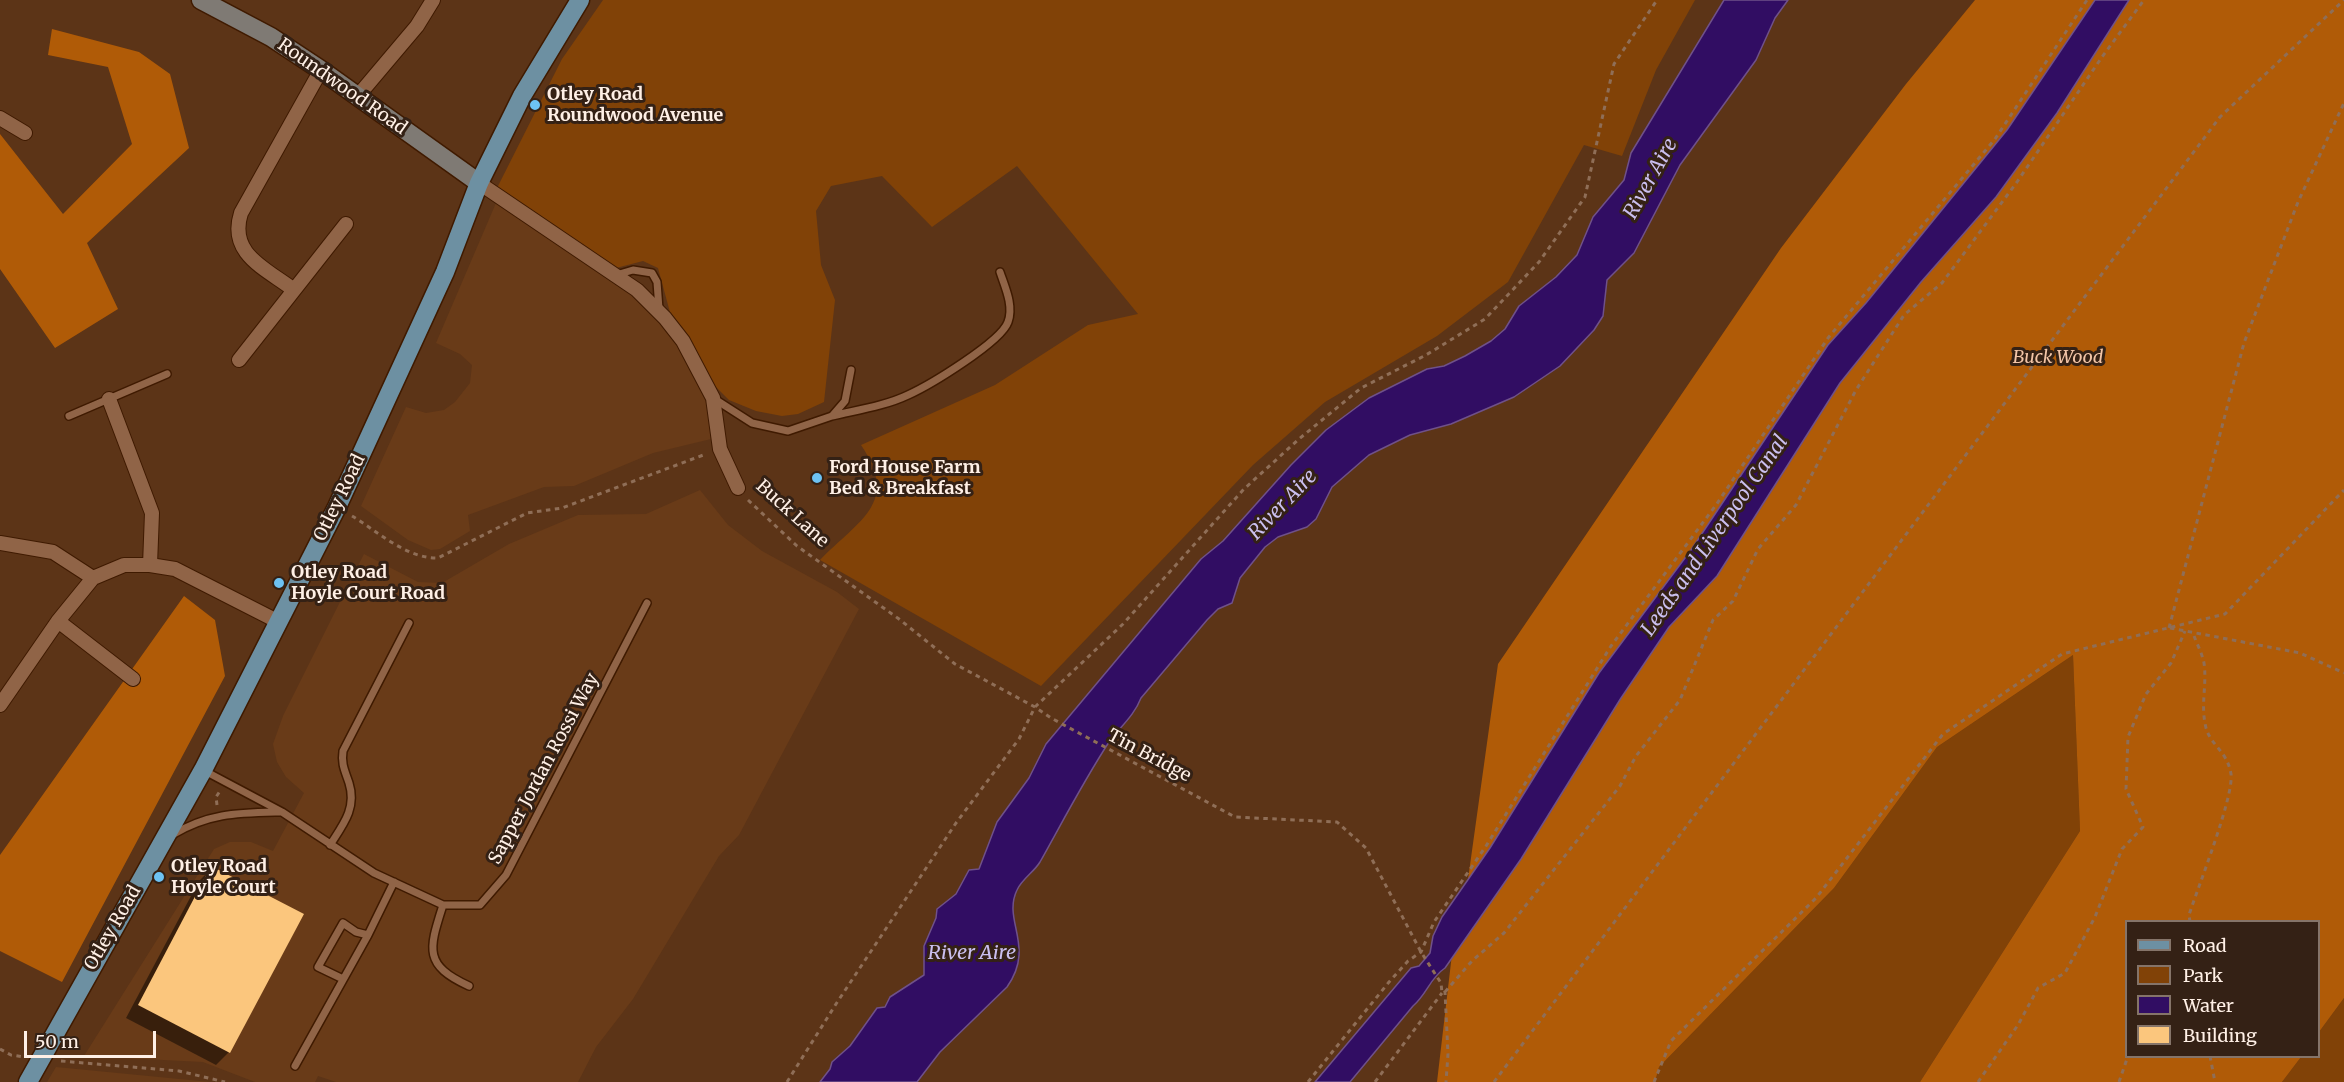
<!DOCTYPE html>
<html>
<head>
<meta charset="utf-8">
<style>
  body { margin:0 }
  #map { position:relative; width:2344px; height:1082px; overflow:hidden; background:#5c3417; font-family:Merriweather,serif }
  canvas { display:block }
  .legend { position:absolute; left:2125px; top:920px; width:195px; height:138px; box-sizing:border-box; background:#342115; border:2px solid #857469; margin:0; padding:8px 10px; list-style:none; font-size:18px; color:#fff0e6 }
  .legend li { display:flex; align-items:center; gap:12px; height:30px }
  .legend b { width:30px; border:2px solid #857469 }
  .scale { position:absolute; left:24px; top:1031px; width:132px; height:27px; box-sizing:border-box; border:3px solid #fff0e6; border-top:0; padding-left:8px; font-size:18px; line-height:21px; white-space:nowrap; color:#fff0e6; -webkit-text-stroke:4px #342115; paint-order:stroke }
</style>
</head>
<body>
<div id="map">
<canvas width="2344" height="1082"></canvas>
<ul class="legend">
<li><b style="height:8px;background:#6d90a2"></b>Road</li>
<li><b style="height:16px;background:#814207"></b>Park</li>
<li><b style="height:16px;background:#310d63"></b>Water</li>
<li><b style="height:16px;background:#fbc67d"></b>Building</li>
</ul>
<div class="scale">50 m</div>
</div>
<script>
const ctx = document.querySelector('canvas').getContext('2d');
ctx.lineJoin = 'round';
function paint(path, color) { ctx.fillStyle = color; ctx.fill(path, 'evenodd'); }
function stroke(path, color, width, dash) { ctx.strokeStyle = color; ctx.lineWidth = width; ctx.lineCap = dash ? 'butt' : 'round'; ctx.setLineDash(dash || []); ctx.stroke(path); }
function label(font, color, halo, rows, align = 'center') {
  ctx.font = font + ' Merriweather,serif'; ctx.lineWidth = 6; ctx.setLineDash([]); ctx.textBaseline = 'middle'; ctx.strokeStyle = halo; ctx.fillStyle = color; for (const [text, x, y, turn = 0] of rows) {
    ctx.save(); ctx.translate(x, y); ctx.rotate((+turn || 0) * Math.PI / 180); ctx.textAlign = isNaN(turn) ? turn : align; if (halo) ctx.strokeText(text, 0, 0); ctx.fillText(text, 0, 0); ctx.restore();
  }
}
paint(new Path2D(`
  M496,203L546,233L640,299L669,328L707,400L711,439L653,453L574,486L544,487L468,515L470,531L440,549L431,550L408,540L361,506L406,407L426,413L444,410L455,402L470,383L472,365L460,354L436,343Z
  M700,490L728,525L762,551L837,592L859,609L739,835L719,856L633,999L596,1047L578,1082H336L318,1076L315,1082H255L203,1062L84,1056L214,849L230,842H251L273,851L304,793L286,777L277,762L273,744L283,716L364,554L418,582L442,583L509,544L578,515L646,514Z
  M56,1067L210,1082H211H47Z`), '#693b18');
paint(new Path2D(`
  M603,0H1695L1656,70L1622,156L1584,145L1508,282L1437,336L1325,402L1253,465L1041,686L820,560C860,519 900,503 861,445L995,385L1088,325L1138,314L1017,166L932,227L882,176L831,186L816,211L821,265L835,300L824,402L798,414L782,416L756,411L729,400L715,386L671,316L658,268L643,261L616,268L496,190L562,59Z
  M2073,655L2080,831L1920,1082H1655L1659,1067L1834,888L1937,747Z
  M2344,998V1082H2282L2301,1057L2318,1056L2319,1032Z`), '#814207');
paint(new Path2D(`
  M1975,0H2344V998L2319,1032L2318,922H2126V1056L2301,1057L2282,1082H1920L2080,831L2073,655L1937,747L1834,888L1659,1067L1655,1082H1437L1452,954L1459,944L1498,664L1781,248L1906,84Z
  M52,29L139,52L170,74L189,148L87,243L118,309L55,348L0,269V134L63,214L132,144L108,67L48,55Z
  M184,596L215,620L225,676L62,982L0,951V855Z`), '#b05b07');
const water = new Path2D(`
  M1724,0H1788L1775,18L1756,60L1680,165L1634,253L1607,280L1603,316L1594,330L1560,366L1514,397L1451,424L1410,435L1369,455L1332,487L1316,519L1307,527L1278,537L1265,547L1240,578L1232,603L1218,609L1207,620L1141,698C1134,716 1120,727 1109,742C1083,782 1063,821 1040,862C1034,872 1022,879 1017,890C1002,921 1036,946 1007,987L940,1052L917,1082H820L830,1069L832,1062L850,1046L877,1008L885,1007L890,997L924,975V946L936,918L937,909L956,894L969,870L979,869L997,822L1029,778L1046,744L1201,559L1223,541L1291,465L1326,430L1369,398L1427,369L1444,366L1465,356L1491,341L1505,329L1519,306L1556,277L1577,255L1593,217L1624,180L1631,153Z
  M2095,0H2129L2057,113L1996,197L1921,282L1840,383L1717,576L1669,627L1621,698L1521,859L1445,968C1430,978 1427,994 1413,1006L1350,1082H1315L1411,968L1419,966L1430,953L1433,936L1442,917L1490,848L1599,673L1691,550L1828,345L1866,303L2007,130Z`);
paint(water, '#310d63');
stroke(water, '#6f518a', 1.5);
paint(new Path2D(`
  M212,868L229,1052L216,1065L126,1018L199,881Z`), '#0007');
paint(new Path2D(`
  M211,866L304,914L230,1053L138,1005Z`), '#fbc67d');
const lane = new Path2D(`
  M616,275L633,270L652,273L657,282L659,309
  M713,398L752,423L788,431L832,416L845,401L851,370
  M69,416L167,374
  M832,416C857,410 885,406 908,395C930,385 1001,342 1008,322C1014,306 1005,287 1000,272
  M203,770L282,812L374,873L443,905H480L506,875L647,603
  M172,835C209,813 237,813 279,812
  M330,845C343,825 357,808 349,783C345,771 341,764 343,751L409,623
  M443,905C429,949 423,965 469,986
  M343,979L318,967L343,923L356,932L368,935L394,882
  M295,1066L368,935`);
const street = new Path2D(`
  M357,97L417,26L433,0
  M0,118L25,133
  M479,183L637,290L665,318L683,341L713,398L720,449L738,488
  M294,290C265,268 228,254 241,213L321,70
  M239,360L346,224
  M109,399L152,513L150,565
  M0,543L53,552L93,578
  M58,621L133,679
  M0,705L58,621L93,578L124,565H150L175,569L279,622`);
const secondary = new Path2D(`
  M201,0L271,37L321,70L479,183`);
const primary = new Path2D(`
  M28,1082L203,770L337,507L445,272L479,183L522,96L580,0`);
stroke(lane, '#3f1a00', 10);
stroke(street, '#3f1a00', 16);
stroke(secondary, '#3f1a00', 21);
stroke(primary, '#3f1a00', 21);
stroke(new Path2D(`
  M748,500L797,546L899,619L955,664L1035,707L1051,718L1235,817L1337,822L1366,848L1421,952L1441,983L1442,993L1445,992L1448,1054L1446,1082
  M352,516C377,531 407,559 438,558L527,513L562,508L706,454
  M2169,628L2244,343L2298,202L2344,103
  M2170,628L2300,653L2344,673
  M217,805L216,797L220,791
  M2190,922L2189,915C2198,887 2234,797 2231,774C2227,749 2208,745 2205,723C2201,703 2207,683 2204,663C2202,653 2196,642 2193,633
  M1445,992L1472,961L1504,933L1620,786L1636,756L1680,700L1713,620L1733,601L1758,549L1796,505L1856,390L1904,315L1942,283L2017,182L2102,57L2144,0
  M0,1049L11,1055L24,1057
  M2210,1056L2215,1082
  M61,1061L179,1071L225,1082
  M787,1082L836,1004L956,823L1019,739L1035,707L1123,624L1244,489L1299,439L1361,388L1426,355L1485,319L1539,262L1585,197L1614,64L1657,0
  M1308,1082L1389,982L1408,961L1421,952L1434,922L1486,846L1611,646L1716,505L1828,338L1995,139L2087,0
  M1375,1082L1442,993
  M1494,1082L2220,117L2344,0
  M1654,1082L1671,1041L1816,898L1943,734L2062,654L2225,614L2344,490
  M1978,1082L2018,1025L2038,988L2065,973L2095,917L2122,849L2143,827L2126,789L2128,737L2146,694L2171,663L2185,631
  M2119,1082L2128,1056`), '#8f6e57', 3, [4.5, 4.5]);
stroke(lane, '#906447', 7);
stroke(street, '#906447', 14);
stroke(secondary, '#7f7a74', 18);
stroke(primary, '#6d90a2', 18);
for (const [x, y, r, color] of [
  [535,105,6,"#6dc2f3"],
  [817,478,6,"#6dc2f3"],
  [279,583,6,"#6dc2f3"],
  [159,877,6,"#6dc2f3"]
]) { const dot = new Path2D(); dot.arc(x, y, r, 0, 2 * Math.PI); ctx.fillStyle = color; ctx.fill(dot); stroke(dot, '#342115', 2); }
label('18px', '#fff0e6', '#342115', [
  ["Roundwood Road",342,87,35],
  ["Otley Road",340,498,-64],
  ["Buck Lane",792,514,42],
  ["Tin Bridge",1149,756,28],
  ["Sapper Jordan Rossi Way",544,769,-62],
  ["Otley Road",113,928,-60]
]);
label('bold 18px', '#fff0e6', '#342115', [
  ["Otley Road",547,95],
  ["Roundwood Avenue",547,116],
  ["Ford House Farm",829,468],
  ["Bed & Breakfast",829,489],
  ["Otley Road",291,573],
  ["Hoyle Court Road",291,594],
  ["Otley Road",171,867],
  ["Hoyle Court",171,888]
], 'left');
label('italic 18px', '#f3c5a7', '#342115', [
  ["Buck Wood",2058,358]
]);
label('italic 20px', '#cabfef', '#342115', [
  ["River Aire",1651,179,-61],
  ["River Aire",1283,505,-46],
  ["Leeds and Liverpool Canal",1715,536,-55],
  ["River Aire",972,953]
]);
</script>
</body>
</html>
